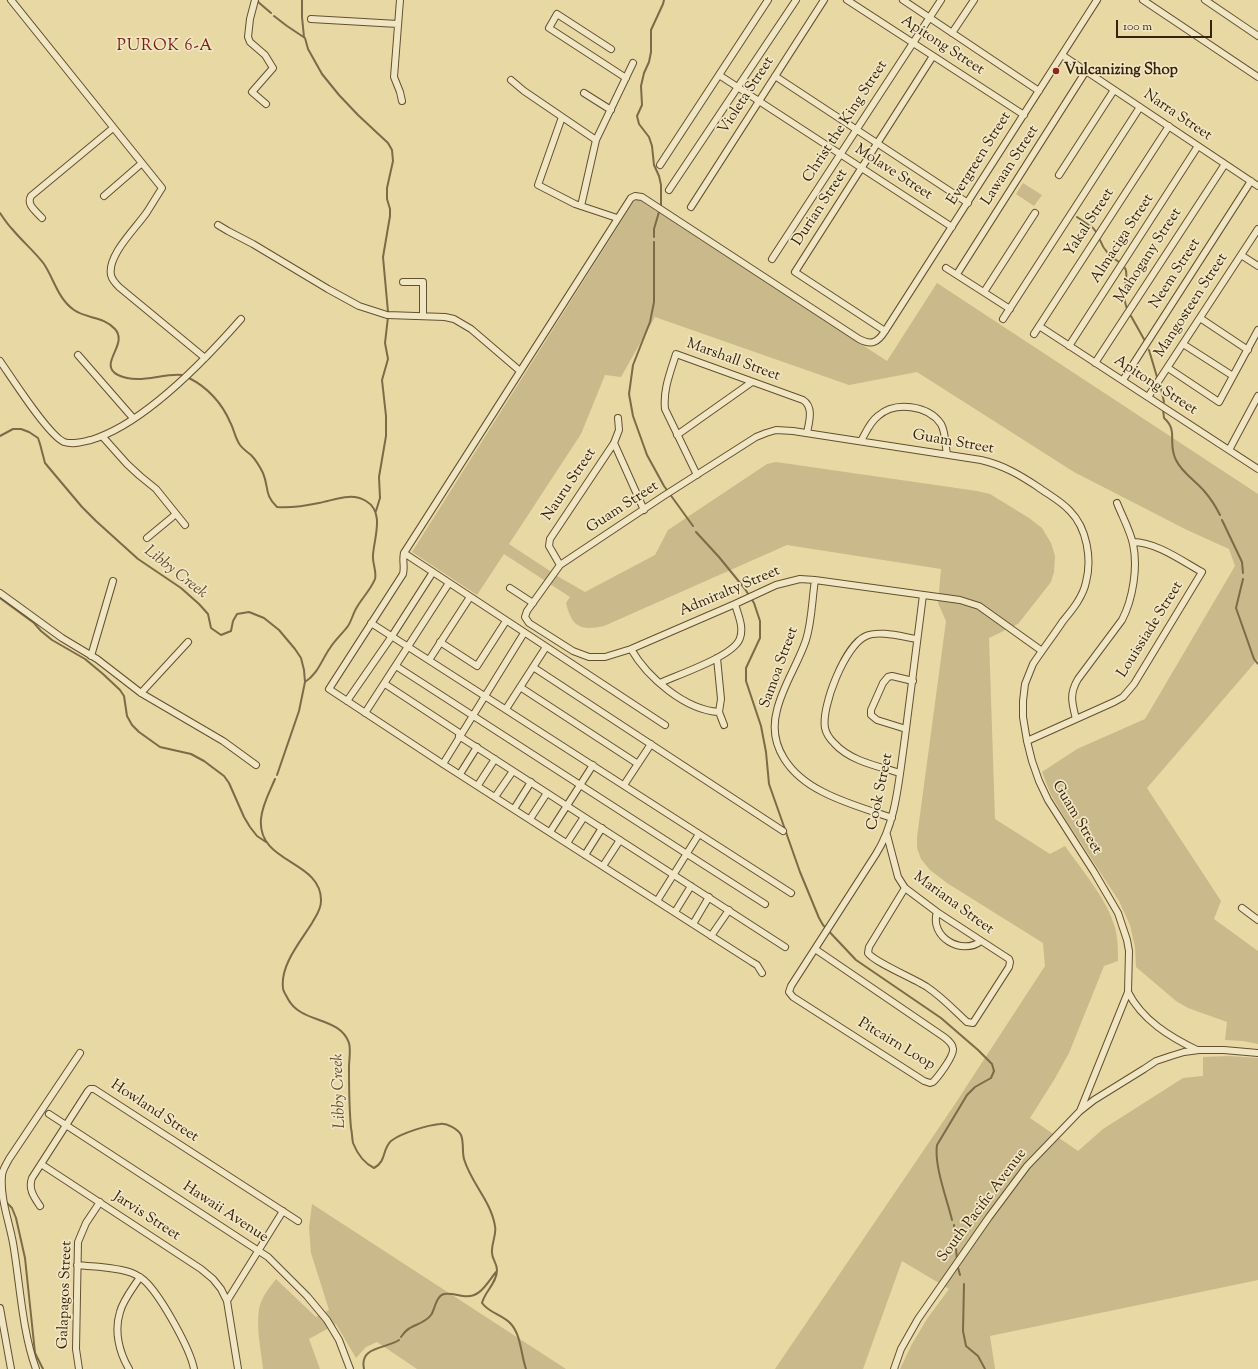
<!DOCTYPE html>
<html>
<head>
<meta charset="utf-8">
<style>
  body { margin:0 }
  #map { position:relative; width:1258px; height:1369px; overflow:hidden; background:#e8d8a4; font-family:"Sorts Mill Goudy",serif }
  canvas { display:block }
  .scale { position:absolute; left:1116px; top:20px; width:96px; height:18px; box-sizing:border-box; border:2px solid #37220a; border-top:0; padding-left:5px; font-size:12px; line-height:14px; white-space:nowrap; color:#37220a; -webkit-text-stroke:3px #f0e6c4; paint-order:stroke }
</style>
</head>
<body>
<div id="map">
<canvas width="1258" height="1369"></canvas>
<div class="scale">100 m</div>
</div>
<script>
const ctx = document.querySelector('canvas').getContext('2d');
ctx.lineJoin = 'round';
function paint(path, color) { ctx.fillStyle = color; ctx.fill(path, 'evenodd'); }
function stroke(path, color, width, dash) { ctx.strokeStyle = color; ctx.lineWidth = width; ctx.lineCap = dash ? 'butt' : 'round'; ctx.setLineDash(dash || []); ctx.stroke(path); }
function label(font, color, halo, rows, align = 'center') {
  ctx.font = font + ' "Sorts Mill Goudy",serif'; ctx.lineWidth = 3.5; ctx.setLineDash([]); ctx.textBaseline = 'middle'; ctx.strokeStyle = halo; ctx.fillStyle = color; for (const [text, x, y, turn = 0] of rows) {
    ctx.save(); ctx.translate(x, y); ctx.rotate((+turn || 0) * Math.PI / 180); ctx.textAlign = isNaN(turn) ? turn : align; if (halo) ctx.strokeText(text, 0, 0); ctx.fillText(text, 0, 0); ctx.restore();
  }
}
paint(new Path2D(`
  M1023,183L1042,195L1034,206L1016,194Z
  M636,198L887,361L937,283L1258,494V659L1147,788L1221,901L1214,919L1258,951V1044L1243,1041L1225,1040L1227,1022L1188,1008L1176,1001L1136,967L1135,947L1130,925L1119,901L1066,820L1051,795L1042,772L1077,749L1145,719L1235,566L1229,549L1187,530L1074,472L917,372L849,385L655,317L621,377L605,375L581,434L509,544L559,577L585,592L655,555L668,530L767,464L776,462L977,491L990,494L1029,518L1042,528L1051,543L1055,556L1054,572L1051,582L1018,624L989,638L995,819L1050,854L1065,846C1081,869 1108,900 1115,928C1118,938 1118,950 1118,961L1104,966L1069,1053L1054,1080L1030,1118L1078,1151L1103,1129L1183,1078L1203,1076V1057L1229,1056L1258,1058V1280L990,1336L995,1369H900L912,1344L927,1319L949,1289L902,1261L863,1369H775L953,1107L1045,966L1043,943L947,883L930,870L921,859L917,848V837L946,621L938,603L941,569L787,545L604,626C580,631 572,627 566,603L570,597L504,554L477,595L412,552Z
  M312,1204L566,1369H417L377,1342L366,1347L356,1358L336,1324L309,1339L320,1369H263C261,1350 256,1328 259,1309C261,1298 269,1288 276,1279L316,1317L329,1310L311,1253L309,1228Z`), '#cab98a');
stroke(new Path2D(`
  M302,0V17L304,37
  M257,1L271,13
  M274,16L287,26L305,38L308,49L322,74L339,95L358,115L388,143L392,150L393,161L387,188V199L390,209V216L383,257L388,312
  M661,206V185L659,176L654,165L652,146L649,137L639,124L637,116L642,105L641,86L644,73L649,62L651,52V30L663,4L664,0
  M0,213C4,219 8,225 13,230C23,242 35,252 44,264C54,279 58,299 74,310C87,319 103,316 115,329C129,345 97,364 118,375C139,385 161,373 182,375
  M1077,217L1093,228L1097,233
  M654,237V229L659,212
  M1100,240C1104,251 1110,256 1119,262
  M654,242V302L650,322L633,365L629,394L633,416L647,455L664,486L693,526
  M1125,268C1129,275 1124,285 1124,293C1124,299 1125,304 1127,309
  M1131,316L1145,341
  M1149,350L1157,377
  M189,378C207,387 222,403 230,422C234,429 235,438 240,445C243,449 247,452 251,455C256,460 260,467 263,473C269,487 264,495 277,507C291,508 305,506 319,503C335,500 351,492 366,501C385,512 374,538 373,555C372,563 377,571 375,579C371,589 363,597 357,607C353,613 352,620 348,626C342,634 335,640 330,648C322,659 318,674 305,682
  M1160,384L1164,402
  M1163,409L1164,418C1179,431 1167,443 1176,460C1182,473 1196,481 1205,492C1211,499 1216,507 1220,515
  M0,436L13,429H21L29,432L38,438L40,444L45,463L82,507L96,521L138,559L181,588L199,604L208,614L211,628L221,635L231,631L233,621L237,614L249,612L264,618L279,630L295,649L301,658L304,670L305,682L299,711L277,775
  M376,511L380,498L379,477L386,436V416L382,380L388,359L385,343L388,317
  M1222,520L1242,562L1243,573
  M696,532L719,557L745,589L754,603L760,621V638L746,668V681L761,726L766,752L769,784L800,872L819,918L823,925L856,960L941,1018L978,1050L992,1064L994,1071L991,1078L975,1087L967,1095L937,1145C934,1166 947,1199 952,1220
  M1243,579L1236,608L1254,659L1258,664
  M0,598L34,623L41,631L52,640L85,659L103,674L120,690L124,696L127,716L132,725L139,732L160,747L191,754L204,761L224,776L229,783L244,817L250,827L257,836L266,842
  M275,779C270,791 262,805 261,819C257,864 322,860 321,901C321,910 316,916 312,923C301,941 280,965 283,988C283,991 286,995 288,999C301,1024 340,1016 349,1043C351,1050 349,1060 349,1067C349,1088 349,1107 351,1128C352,1132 352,1138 353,1143C357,1153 364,1163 374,1168C387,1161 382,1149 391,1141C401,1133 428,1125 440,1124C447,1123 458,1129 461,1135C464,1142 462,1152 464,1159C471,1183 491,1201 495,1226C497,1235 491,1243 492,1253C492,1259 497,1263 497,1270C497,1283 485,1291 482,1303C489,1313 503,1315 511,1324C521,1335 521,1355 526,1369
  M7,1203L12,1208L16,1218L25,1258L35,1353L43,1369
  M954,1225L957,1260
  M957,1264L960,1275
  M964,1284L963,1331L966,1346L978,1356L985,1369
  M401,1337C404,1333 406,1330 410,1328C417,1324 426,1322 431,1315C435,1309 436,1296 444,1294C450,1293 457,1295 463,1296C480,1299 487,1283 496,1272
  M364,1369C359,1346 386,1349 399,1340`), '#7d6a47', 2);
const street = new Path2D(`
  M11,0L162,188C157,196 152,204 147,212C137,227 107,255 111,275C112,280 116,284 119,287L205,358
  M255,0L250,19L248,37L250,42L265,55L273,68L252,92L266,104
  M400,0L394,77L400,92L402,101
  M847,0L1024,115
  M903,0L1039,91
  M1143,0L1258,77
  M1205,0L1258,36
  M311,19L398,24
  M952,33L974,0
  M611,49L557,14L549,28L626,78
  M1062,55L1258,186
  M719,75L952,227
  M775,76L968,203
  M511,80L524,91L596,140
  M584,93L611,110
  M562,117L538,185L575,204L617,218
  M660,165L768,0
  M1059,175L1114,90
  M669,190L796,0
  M104,196L142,163
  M581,206L596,140L633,63
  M691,207L824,0
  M42,218C36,211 26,205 31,196L113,128
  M218,225L228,231L253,244L328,289L359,306L387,315L445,317L454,319L471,329L520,371
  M1241,255L1258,266
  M772,259L941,0
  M946,268L1010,309
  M957,274L1086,71
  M403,282H423V316
  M984,292L1035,213
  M1200,318L1248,350
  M1003,319L1140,107
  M1039,326L1258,469
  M885,331L795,272L933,56
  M1034,334L1169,126
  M1183,344L1233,376
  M1069,346L1198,146
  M78,355L133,418
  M0,361C12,378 48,435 64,442C73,445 82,442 91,440C144,424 205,360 241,319
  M1095,363L1225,164
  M1168,368L1219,402L1258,330
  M1123,380L1251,181
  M1148,397L1258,229
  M677,435L752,382
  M102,436L127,464L140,476L156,489L185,525
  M861,441C866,432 870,422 878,416C895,401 928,405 941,424C946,433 945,445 947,454
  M614,443L644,510
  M1229,450L1258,396
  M697,475L665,409C663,390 670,373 676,354L803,400C814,407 809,422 807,433
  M147,538L176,514
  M404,553L665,725
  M560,565L549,546L550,539L614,443L619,430L618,418
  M815,580C812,599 812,621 806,640C798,664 783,685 777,710C767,747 791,776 823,792C844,803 869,810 892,818
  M510,588L533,603
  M0,593L62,638L97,659L141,693L223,741L256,765
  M371,623L791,893
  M440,642L477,666L506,621
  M631,649C647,677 685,710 719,712
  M1042,651L979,606L960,600L815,580L800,579L776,585L735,604L631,649L605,657H589L573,651L529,623L525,617L527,611L560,565L662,497L756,437L766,433L776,430L793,431L981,460C1003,465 1020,475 1038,487C1049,495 1061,501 1070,511C1087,528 1092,559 1086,582C1083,597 1072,610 1063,621C1053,636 1043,649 1033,664L1025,684L1023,701V717L1027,741L1032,761L1039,781L1048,800L1094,872L1118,913L1127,940L1129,951L1128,992L1080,1111
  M91,656L113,581
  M717,658L721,699L719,712L724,725
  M429,660L470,597
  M396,666L687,854L765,904
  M533,667L783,831
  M660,683C677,675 735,656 740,638C744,627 738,615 735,604
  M385,684L461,734
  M520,687L638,764
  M141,693L188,642
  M347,701L392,636L433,572
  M506,709L546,647
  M365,713L449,583
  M1076,719C1072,703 1069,694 1078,679L1122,620C1133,599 1138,567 1133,544C1130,530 1122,516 1117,503
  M906,729L877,720L871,715V710L883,683L888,677L892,676L913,681
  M459,736L785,947
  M1027,741L1114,702L1123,697L1134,684L1202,572C1182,561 1156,542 1133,542
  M443,764L524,633
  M900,773C877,766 850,761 834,743C830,739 826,733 825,728C821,707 845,645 866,636C879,630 903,637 917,639
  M460,774L477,747
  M478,785L495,759
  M624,785L651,744
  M495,797L513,771
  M514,809L531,782
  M530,819L547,793
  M550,832L593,765
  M887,835L898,877L905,888L937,912L1009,959L1010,962L1009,967L973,1023L967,1022C954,1010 942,997 927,987C915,979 874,962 868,953L869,947L905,888
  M567,843L584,817
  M585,855L602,828
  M603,866L620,840
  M657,901L699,834
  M1242,908L1258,920
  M675,912L691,886
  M937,912C929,937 962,956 981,941
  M693,924L709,897
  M711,936L729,910
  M815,949L944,1037C948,1040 953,1044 953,1049C954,1056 938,1077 933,1082L930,1083L924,1081L793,997L789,992L791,986L876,854C895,824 898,787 903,752C910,700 916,648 923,595
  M762,973L757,965L752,962L443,764L329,689L403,574C405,566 402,560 404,553L631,198L635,196L642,197L859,339C872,346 878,342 885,331L1097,0
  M1128,992C1142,1020 1170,1037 1197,1050
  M49,1114L268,1257L307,1296L327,1320L339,1340L350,1369
  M41,1164L201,1269L213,1279L221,1289L227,1301L238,1369
  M40,1206C34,1197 28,1189 32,1178L88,1091L90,1089H94L298,1221
  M77,1265C94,1267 116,1267 132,1273C137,1275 143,1279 147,1283C162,1299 190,1348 194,1369
  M227,1301L283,1211
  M0,1308L11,1369
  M36,1369C22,1331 20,1283 13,1243C9,1221 0,1198 2,1176C2,1170 6,1165 9,1159L80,1053
  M79,1369L76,1349L78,1242L86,1223L100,1202
  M129,1369C119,1352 114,1331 120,1312C123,1300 133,1288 140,1277
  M894,1369L901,1349L918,1319L989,1217L1027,1166L1080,1111L1094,1100L1144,1069L1156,1061L1171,1056L1184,1052L1199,1050H1224L1258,1053`);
stroke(street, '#635030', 8);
stroke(street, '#f0e6c4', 6);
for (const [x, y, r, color] of [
  [1056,71,4,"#8f2418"]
]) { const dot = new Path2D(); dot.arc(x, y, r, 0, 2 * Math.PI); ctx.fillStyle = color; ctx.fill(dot); stroke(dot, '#f0e6c4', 1.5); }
label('15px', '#37220a', '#f0e6c4', [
  ["Apitong Street",942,46,33],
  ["Violeta Street",747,96,-57],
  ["Narra Street",1177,116,34],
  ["Christ the King Street",846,122,-57],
  ["Evergreen Street",980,159,-58],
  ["Lawaan Street",1011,166,-57],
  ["Molave Street",893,173,33],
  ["Durian Street",821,208,-57],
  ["Yakal Street",1090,223,-57],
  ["Almaciga Street",1123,239,-57],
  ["Mahogany Street",1149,256,-57],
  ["Neem Street",1176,274,-57],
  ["Mangosteen Street",1192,306,-57],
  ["Marshall Street",733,361,20],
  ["Apitong Street",1155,386,33],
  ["Guam Street",953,443,10],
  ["Nauru Street",570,485,-56],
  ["Guam Street",623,508,-33],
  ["Admiralty Street",730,592,-23],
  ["Louissiade Street",1151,630,-58],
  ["Samoa Street",780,668,-70],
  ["Cook Street",881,792,-78],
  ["Guam Street",1076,818,59],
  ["Mariana Street",953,904,36],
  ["Pitcairn Loop",896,1045,31],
  ["Howland Street",154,1112,33],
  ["South Pacific Avenue",983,1206,-53],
  ["Hawaii Avenue",225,1213,33],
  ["Jarvis Street",146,1217,33],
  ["Galapagos Street",66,1295,-88]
]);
label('bold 15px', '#37220a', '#f0e6c4', [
  ["Vulcanizing Shop",1064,71]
], 'left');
ctx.letterSpacing = '1px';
label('16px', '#7a1f14', '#f0e6c4', [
  ["PUROK 6-A",165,47]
]);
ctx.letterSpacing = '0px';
label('italic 16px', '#604c2e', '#f0e6c4', [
  ["Libby Creek",175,573,38],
  ["Libby Creek",340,1091,-92]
]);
</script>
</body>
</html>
